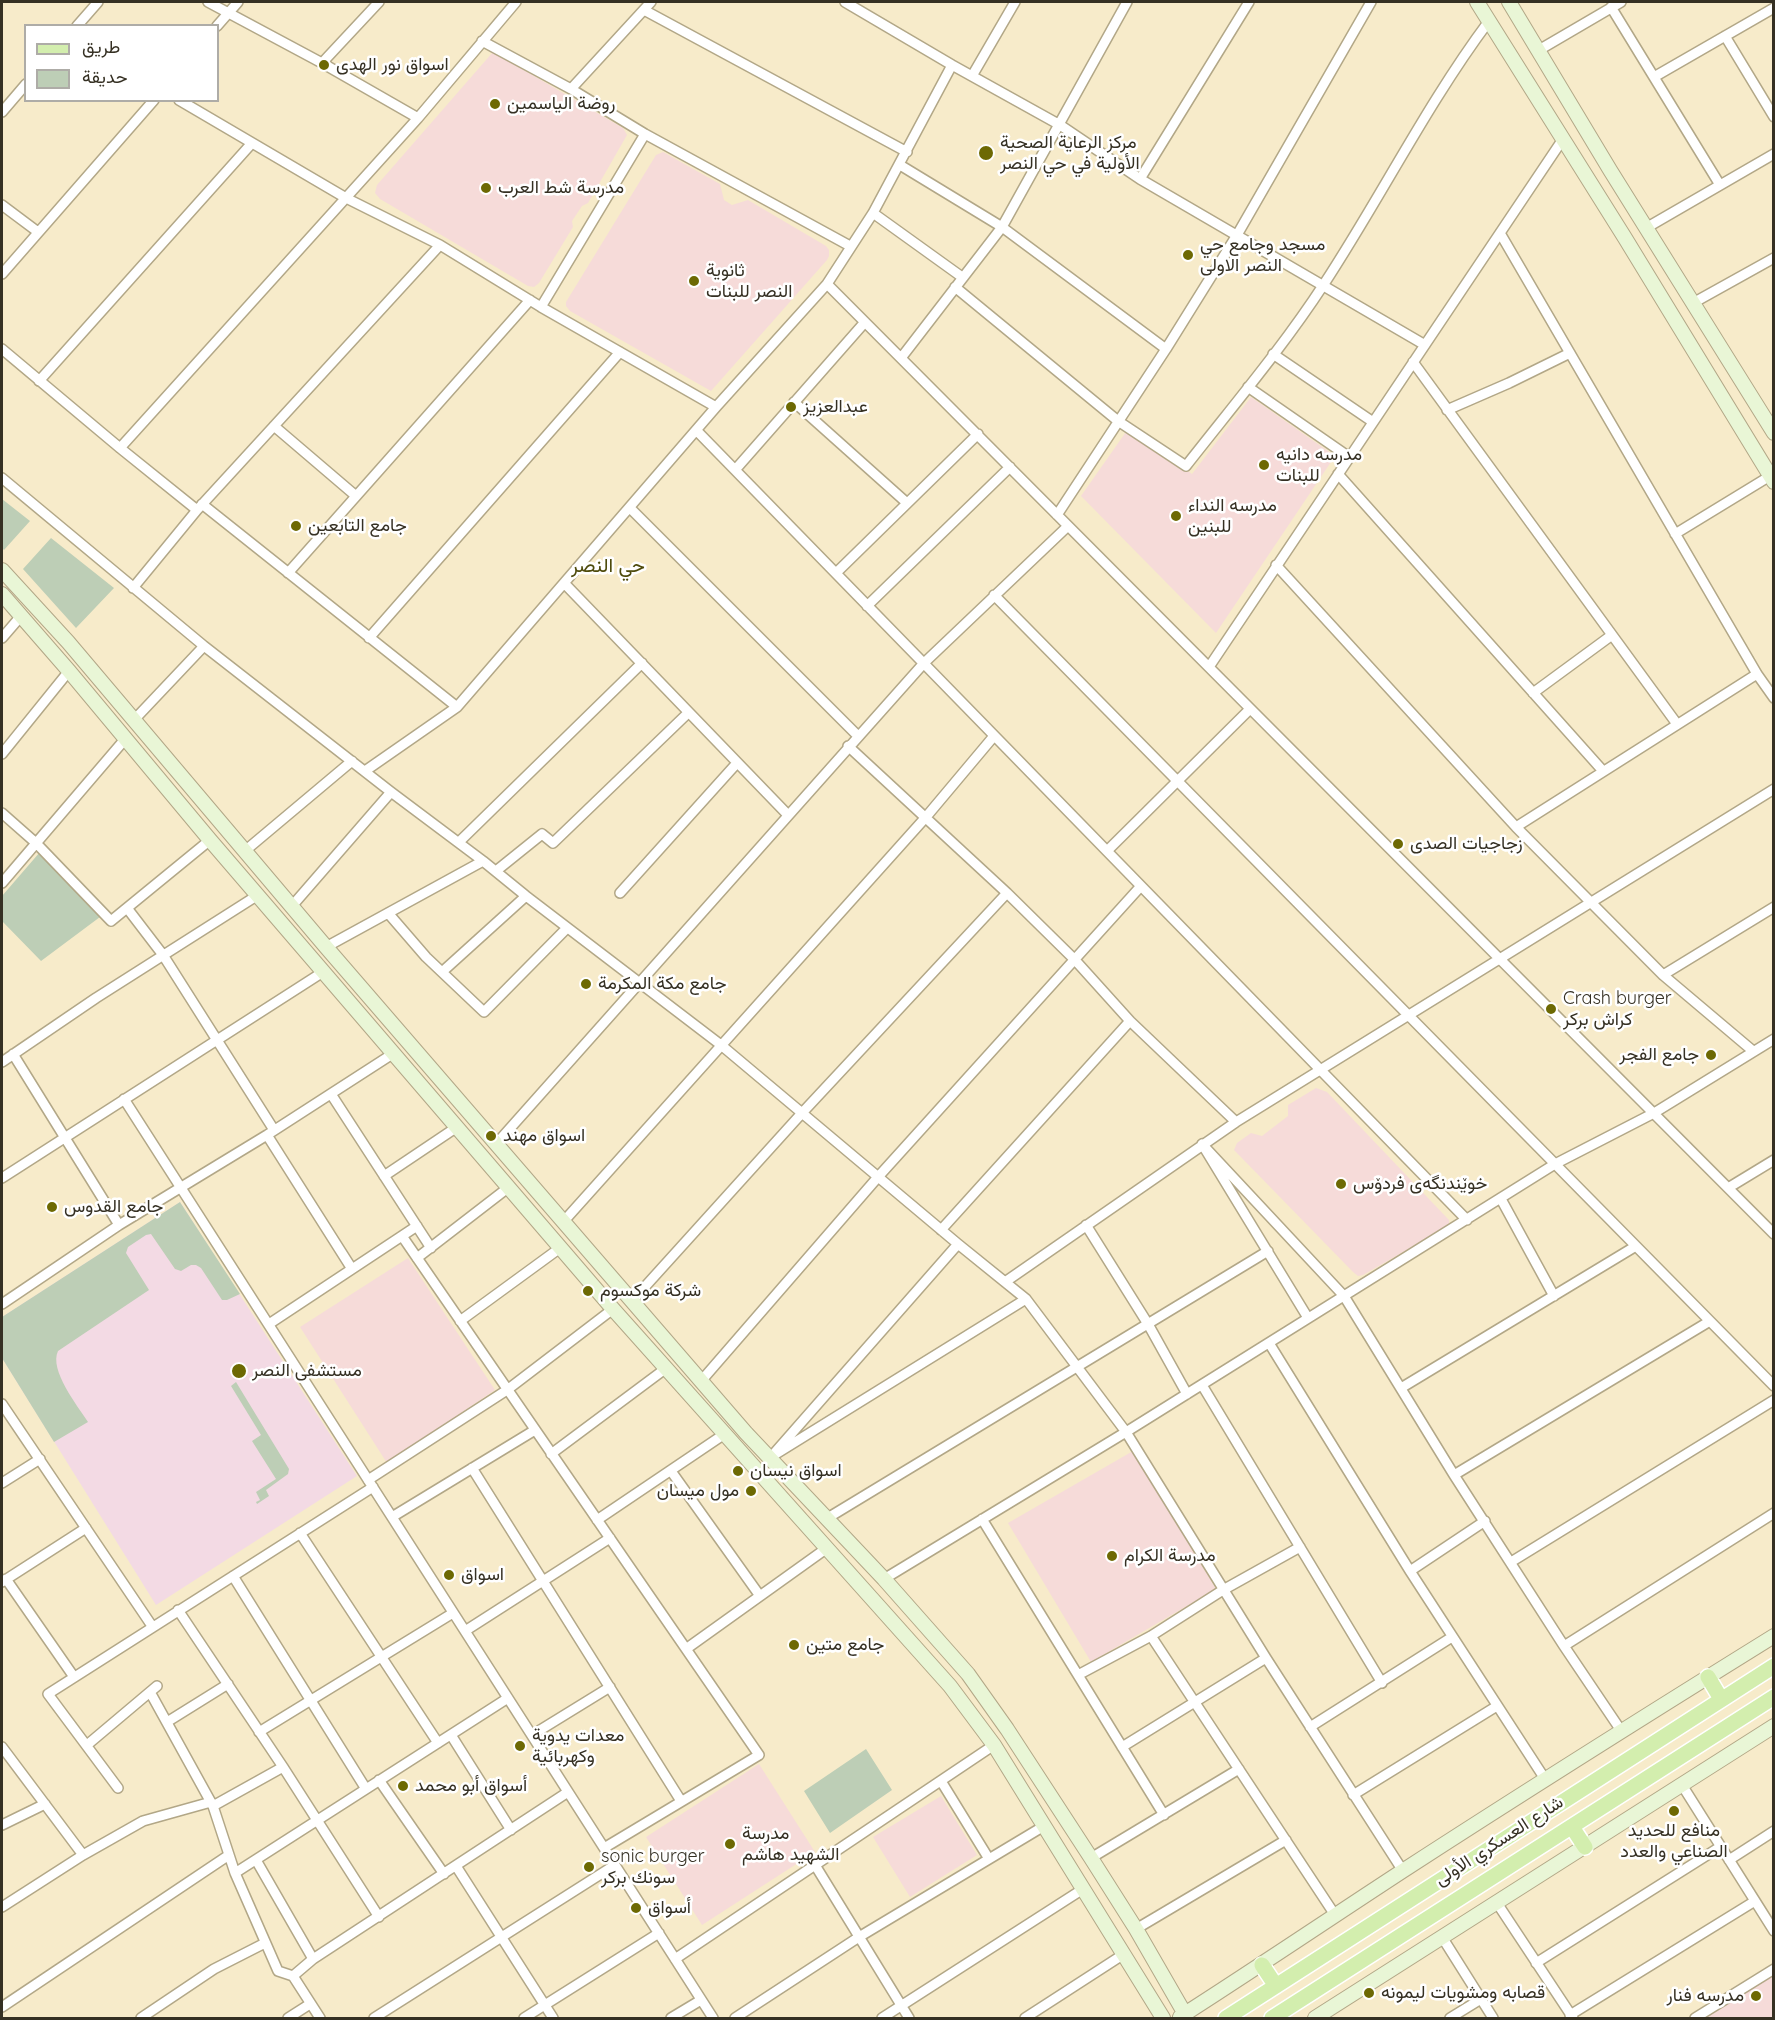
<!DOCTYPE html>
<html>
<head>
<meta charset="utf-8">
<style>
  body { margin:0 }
  #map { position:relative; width:1775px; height:2020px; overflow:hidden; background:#f7ebca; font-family:Quicksand,Vazirmatn,sans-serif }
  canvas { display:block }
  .frame { position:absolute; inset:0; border:3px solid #353023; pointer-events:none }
  .legend { position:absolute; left:24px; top:24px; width:195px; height:78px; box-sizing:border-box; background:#fff; border:2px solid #aeaca7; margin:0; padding:8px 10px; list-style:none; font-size:18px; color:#353023 }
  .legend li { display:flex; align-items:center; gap:12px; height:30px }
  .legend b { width:30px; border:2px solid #aeaca7 }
</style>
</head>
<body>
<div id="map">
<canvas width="1775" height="2020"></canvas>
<div class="frame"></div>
<ul class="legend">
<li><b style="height:8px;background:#d3eeae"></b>طريق</li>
<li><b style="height:16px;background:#bdceb6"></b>حديقة</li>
</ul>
</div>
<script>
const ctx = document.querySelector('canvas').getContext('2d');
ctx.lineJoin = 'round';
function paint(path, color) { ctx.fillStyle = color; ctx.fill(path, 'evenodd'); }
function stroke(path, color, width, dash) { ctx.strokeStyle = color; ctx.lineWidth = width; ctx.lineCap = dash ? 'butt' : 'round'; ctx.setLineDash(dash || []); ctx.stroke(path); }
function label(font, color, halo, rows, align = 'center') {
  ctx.font = font + ' Quicksand,Vazirmatn,sans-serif'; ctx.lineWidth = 5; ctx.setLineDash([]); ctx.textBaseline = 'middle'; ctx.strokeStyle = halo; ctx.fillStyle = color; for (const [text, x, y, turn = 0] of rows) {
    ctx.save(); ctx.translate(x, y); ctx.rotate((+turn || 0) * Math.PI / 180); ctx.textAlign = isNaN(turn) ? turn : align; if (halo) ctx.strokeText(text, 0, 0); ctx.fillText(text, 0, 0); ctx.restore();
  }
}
paint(new Path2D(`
  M493,52L623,128L627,135L588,203L582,206L572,221L573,227L539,283L534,287L528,286L380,199L375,193L377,185Z
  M663,152L720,184L724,200L732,205L748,200L826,246L829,250V256L827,260L711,391L570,311L566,306V302L656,155Z
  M1251,397L1335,456L1216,633L1081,496L1128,429L1192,474Z
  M1316,1088L1327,1092L1449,1220V1225L1445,1228L1363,1275L1358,1276L1353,1272L1234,1150L1237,1143L1251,1133L1262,1136L1288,1116V1105Z
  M408,1258L495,1390L387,1463L300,1327Z
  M1133,1451L1216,1589L1091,1662L1008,1523Z
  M759,1764L815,1852L702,1925L646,1837Z
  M941,1796L977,1855L910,1897L873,1837Z
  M1773,1973V2018H1704Z`), '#f6dbd9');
paint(new Path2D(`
  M180,1202L357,1476L156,1605L2,1358V1317Z`), '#f3dae4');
paint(new Path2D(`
  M2,499L30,521L4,550L2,548Z
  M51,538L114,588L76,628L23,569Z
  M40,852L100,917L41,961L2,921V896Z
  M180,1202L240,1294L227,1300H222L201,1268L196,1265H191L181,1271L175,1269L151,1234L146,1235L128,1247L126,1253L149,1290L58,1351C49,1370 77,1405 88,1422L54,1442L2,1358V1317Z
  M236,1382L289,1469L288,1474L266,1490L269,1496L257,1504L256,1502L260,1500L256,1492L276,1479L252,1441L261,1435L231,1386Z
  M866,1749L892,1790L830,1833L804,1791Z`), '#bdceb6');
const street = new Path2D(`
  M208,2L322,63L418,118
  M845,2L952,65L1060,125L1140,179L1425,345
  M1611,7L1720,185
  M644,10L907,152
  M77,26L98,2
  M217,26L238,2
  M1725,36L1774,117
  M482,41L571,89L645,134L850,246
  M1539,50L1621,2
  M322,63L379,2
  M972,76L1015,2
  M1654,77L1774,8
  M571,89L651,2
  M179,100L346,198L440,245L541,307L716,407
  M2,112L26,84
  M900,165L1002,227L1166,349
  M1140,179L1249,2
  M2,205L38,232
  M873,213L962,277
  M1646,228L1774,154
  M1500,233L1757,674L1774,698
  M2,274L154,100
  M827,284L1774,1234
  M955,287L1118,421L1186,466C1233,406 1283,347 1324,284C1381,197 1427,104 1489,21
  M1693,303L1774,258
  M541,307L645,134
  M2,349L120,448L197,510
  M1273,354L1373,422
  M901,358L1002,227L1127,2
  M1413,362L1677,724
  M39,381L252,143
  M1248,387L1349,457
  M794,402L907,503
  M1447,410L1509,383L1570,353
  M274,426L356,496
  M696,430L1467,1220
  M120,448L418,118L516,2
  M735,470L865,322
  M1338,474L1603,771
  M2,478L204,646L391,792L483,861L526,896L721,1045L958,1244L1026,1299L1126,1432L1266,1658L1403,1871
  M202,504L457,707
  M630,508L858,736
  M1057,515L1166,349L1237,235L1371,2
  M1675,534L1770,476
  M1276,565L1516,827L1663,975L1753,1051
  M288,573L530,300
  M836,573L978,434
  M564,583L788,815
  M133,588L197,510L440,245
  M994,595L1774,1386
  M867,606L1010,467
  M2,638L21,616
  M369,638L620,352
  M1209,667L1563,139
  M1533,693L1612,635
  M134,720L204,646
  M848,746L1007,893L1075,960L1130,1021L1236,1122
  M2,754L69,671
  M365,771L457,707L716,407L827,284L873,213L952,65
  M2,813L36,843L111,921L210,840
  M1516,827L1757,674
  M459,842L642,663
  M246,850L352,761
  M1107,851L1250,709
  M496,871L542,834L553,843L688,713
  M2,883L126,738
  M620,893L737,763
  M292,906L391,792
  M127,908L163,955L274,1130
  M388,913L426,957L484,1012L567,928
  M326,947L483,861
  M442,972L526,896
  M1663,975L1774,907
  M13,1054L119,1225
  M2,1062L96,998L258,895
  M331,1094L431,1248
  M124,1099L713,2018
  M267,1135L352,1269
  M497,1143L924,663L1068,526
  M384,1176L457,1127
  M2,1178L323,972
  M1728,1188L1774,1160
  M1501,1199L1554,1296
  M564,1221L926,817L994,736
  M1086,1225L1148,1324L1187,1394
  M941,1230L1130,1021
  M402,1236L759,1755L604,1848
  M958,1244L771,1457L1026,1299
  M417,1258L509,1187
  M1005,1282L1236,1122L1774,789
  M632,1301L802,1113L1007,893
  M2,1304L119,1225L267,1135L394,1053
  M1308,1318L1202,1144L1344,1296L1454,1475L1564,1646L1622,1732
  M460,1321L560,1248
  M269,1324L417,1226
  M1269,1343L1410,1571L1545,1779
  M702,1380L878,1177L1141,886
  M1202,1385L1382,1683
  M1401,1388L1636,1246
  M2,1404L152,1626
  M551,1454L665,1369
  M472,1468L681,1801
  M671,1471L760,1596
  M1454,1475L1710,1321
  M368,1480L507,1390L613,1309
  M2,1483L40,1459
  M392,1517L535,1430
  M826,1519L1268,1251
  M982,1519L1164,1815
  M597,1520L723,1435
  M300,1533L438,1743
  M1511,1562L1774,1400
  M1410,1571L1485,1521
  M233,1576L366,1789
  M6,1579L74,1677
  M884,1579L1126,1432L1555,1164L1654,1113L1774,1039
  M2,1582L86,1528
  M178,1610L283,1767L379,1917
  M465,1631L610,1538
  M1151,1636L1335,1915
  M1564,1646L1774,1513
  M686,1649L827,1548
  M1078,1675L1151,1636L1223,1590L1300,1547
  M150,1692L213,1806L235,1873L508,1698
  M167,1722L228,1684
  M1310,1727L1452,1637
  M259,1732L453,1613
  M451,1735L511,1830
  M532,1735L610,1687
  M87,1745L157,1686
  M2,1747L83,1855
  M1122,1747L1266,1658
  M379,1780L444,1874
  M941,1781L989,1859
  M1682,1785L1774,1931
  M118,1788L48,1694L373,1487
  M1353,1795L1497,1706
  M213,1806L283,1767
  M2,1825L45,1804
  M1091,1858L1239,1769
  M256,1860L313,1959
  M1729,1860L1774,1831
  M815,1865L909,2018
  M456,1866L553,2018
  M235,1873L278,1971L293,1976L320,2018
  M1497,1903L1573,2018
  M2,1907L83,1855L143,1821L211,1802
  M1136,1929L1286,1840
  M1442,1937L1493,2018
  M675,1959L994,1745
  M1536,1963L1720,1847
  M293,1976L313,1959L568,1792
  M2,2007L229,1855
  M1570,2015L1755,1901
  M141,2018L214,1969L265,1943
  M288,2018L310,2004
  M374,2018L615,1865
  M524,2018L659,1933
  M671,2018L701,2000
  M735,2018L859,1937L1044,1826
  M882,2018L1083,1889
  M1025,2018L1124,1954
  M1450,2018L1481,1999
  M1695,2018L1774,1969`);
const secondary = new Path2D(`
  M1477,2L1625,238L1774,482
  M1509,2L1610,170L1774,433
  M2,570L68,642L326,947L746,1433L884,1579L968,1674L1007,1729L1091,1858L1136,1929L1185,2014
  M2,594L69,671L210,840L613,1309L950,1686L994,1745L1163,2018
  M1180,2017C1255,1969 1329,1919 1404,1870C1526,1791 1650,1713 1774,1636
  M1315,2018L1774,1726`);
const primary = new Path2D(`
  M1708,1677L1721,1699
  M1572,1827L1585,1847
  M1262,1965L1276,1986
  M1226,2018L1774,1666
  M1272,2018L1774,1697`);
stroke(street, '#b2a787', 12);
stroke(secondary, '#b2a787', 16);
stroke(primary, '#fff', 18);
stroke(street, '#fff', 9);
stroke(secondary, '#e9f6d6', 14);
stroke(primary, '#d3eeae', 15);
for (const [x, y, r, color] of [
  [324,65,6,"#6d6903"],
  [495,104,6,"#6d6903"],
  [986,153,8,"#6d6903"],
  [486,188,6,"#6d6903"],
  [1188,255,6,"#6d6903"],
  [694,281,6,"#6d6903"],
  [791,407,6,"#6d6903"],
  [1264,465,6,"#6d6903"],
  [1176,516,6,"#6d6903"],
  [296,526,6,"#6d6903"],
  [1398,844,6,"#6d6903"],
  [586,984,6,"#6d6903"],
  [1551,1009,6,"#6d6903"],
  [1711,1055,6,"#6d6903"],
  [491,1136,6,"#6d6903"],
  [1341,1184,6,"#6d6903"],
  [52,1207,6,"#6d6903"],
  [588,1291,6,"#6d6903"],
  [239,1371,8,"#6d6903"],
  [738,1471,6,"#6d6903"],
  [751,1491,6,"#6d6903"],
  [1112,1556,6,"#6d6903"],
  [449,1575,6,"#6d6903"],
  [794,1645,6,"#6d6903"],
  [520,1746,6,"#6d6903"],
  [403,1786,6,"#6d6903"],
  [1674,1811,6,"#6d6903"],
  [730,1844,6,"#6d6903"],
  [589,1867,6,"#6d6903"],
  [636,1908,6,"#6d6903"],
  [1369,1993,6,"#6d6903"],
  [1756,1996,6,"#6d6903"]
]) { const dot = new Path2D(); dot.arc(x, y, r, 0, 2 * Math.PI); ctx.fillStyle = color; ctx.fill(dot); stroke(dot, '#fff', 2); }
label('18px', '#353023', '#fff', [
  ["اسواق نور الهدى",336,65],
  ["روضة الياسمين",507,104],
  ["مركز الرعاية الصحية",1000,143],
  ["الأولية في حي النصر",1000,164],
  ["مدرسة شط العرب",498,188],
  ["مسجد وجامع حي",1200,245],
  ["النصر الاولى",1200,266],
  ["ثانوية",706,271],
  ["النصر للبنات",706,292],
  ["عبدالعزيز",803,407],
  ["مدرسه دانيه",1276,455],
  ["للبنات",1276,476],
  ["مدرسه النداء",1188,506],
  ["للبنين",1188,527],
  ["جامع التابعين",308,526],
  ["زجاجيات الصدى",1410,844],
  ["جامع مكة المكرمة",598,984],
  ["Crash burger",1563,999],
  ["كراش بركر",1563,1020],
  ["جامع الفجر",1699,1055,"right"],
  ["اسواق مهند",503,1136],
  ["خوێندنگەی فردۆس",1353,1184],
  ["جامع القدوس",64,1207],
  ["شركة موكسوم",600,1291],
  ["مستشفى النصر",252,1371],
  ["اسواق نيسان",750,1471],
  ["مول ميسان",739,1491,"right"],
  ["مدرسة الكرام",1124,1556],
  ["اسواق",461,1575],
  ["جامع متين",806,1645],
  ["معدات يدوية",532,1736],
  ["وكهربائية",532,1757],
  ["أسواق أبو محمد",415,1786],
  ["منافع للحديد",1674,1831,"center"],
  ["الصناعي والعدد",1674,1852,"center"],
  ["مدرسة",742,1834],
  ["الشهيد هاشم",742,1855],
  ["sonic burger",601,1857],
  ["سونك بركر",601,1878],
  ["أسواق",648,1908],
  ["قصابه ومشويات ليمونه",1381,1993],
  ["مدرسه فنار",1744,1996,"right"]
], 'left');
label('18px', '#353023', '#fff', [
  ["شارع العسكري الأولى",1499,1841,-33]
]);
label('20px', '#4e4b0c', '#fff', [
  ["حي النصر",608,566]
]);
</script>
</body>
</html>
